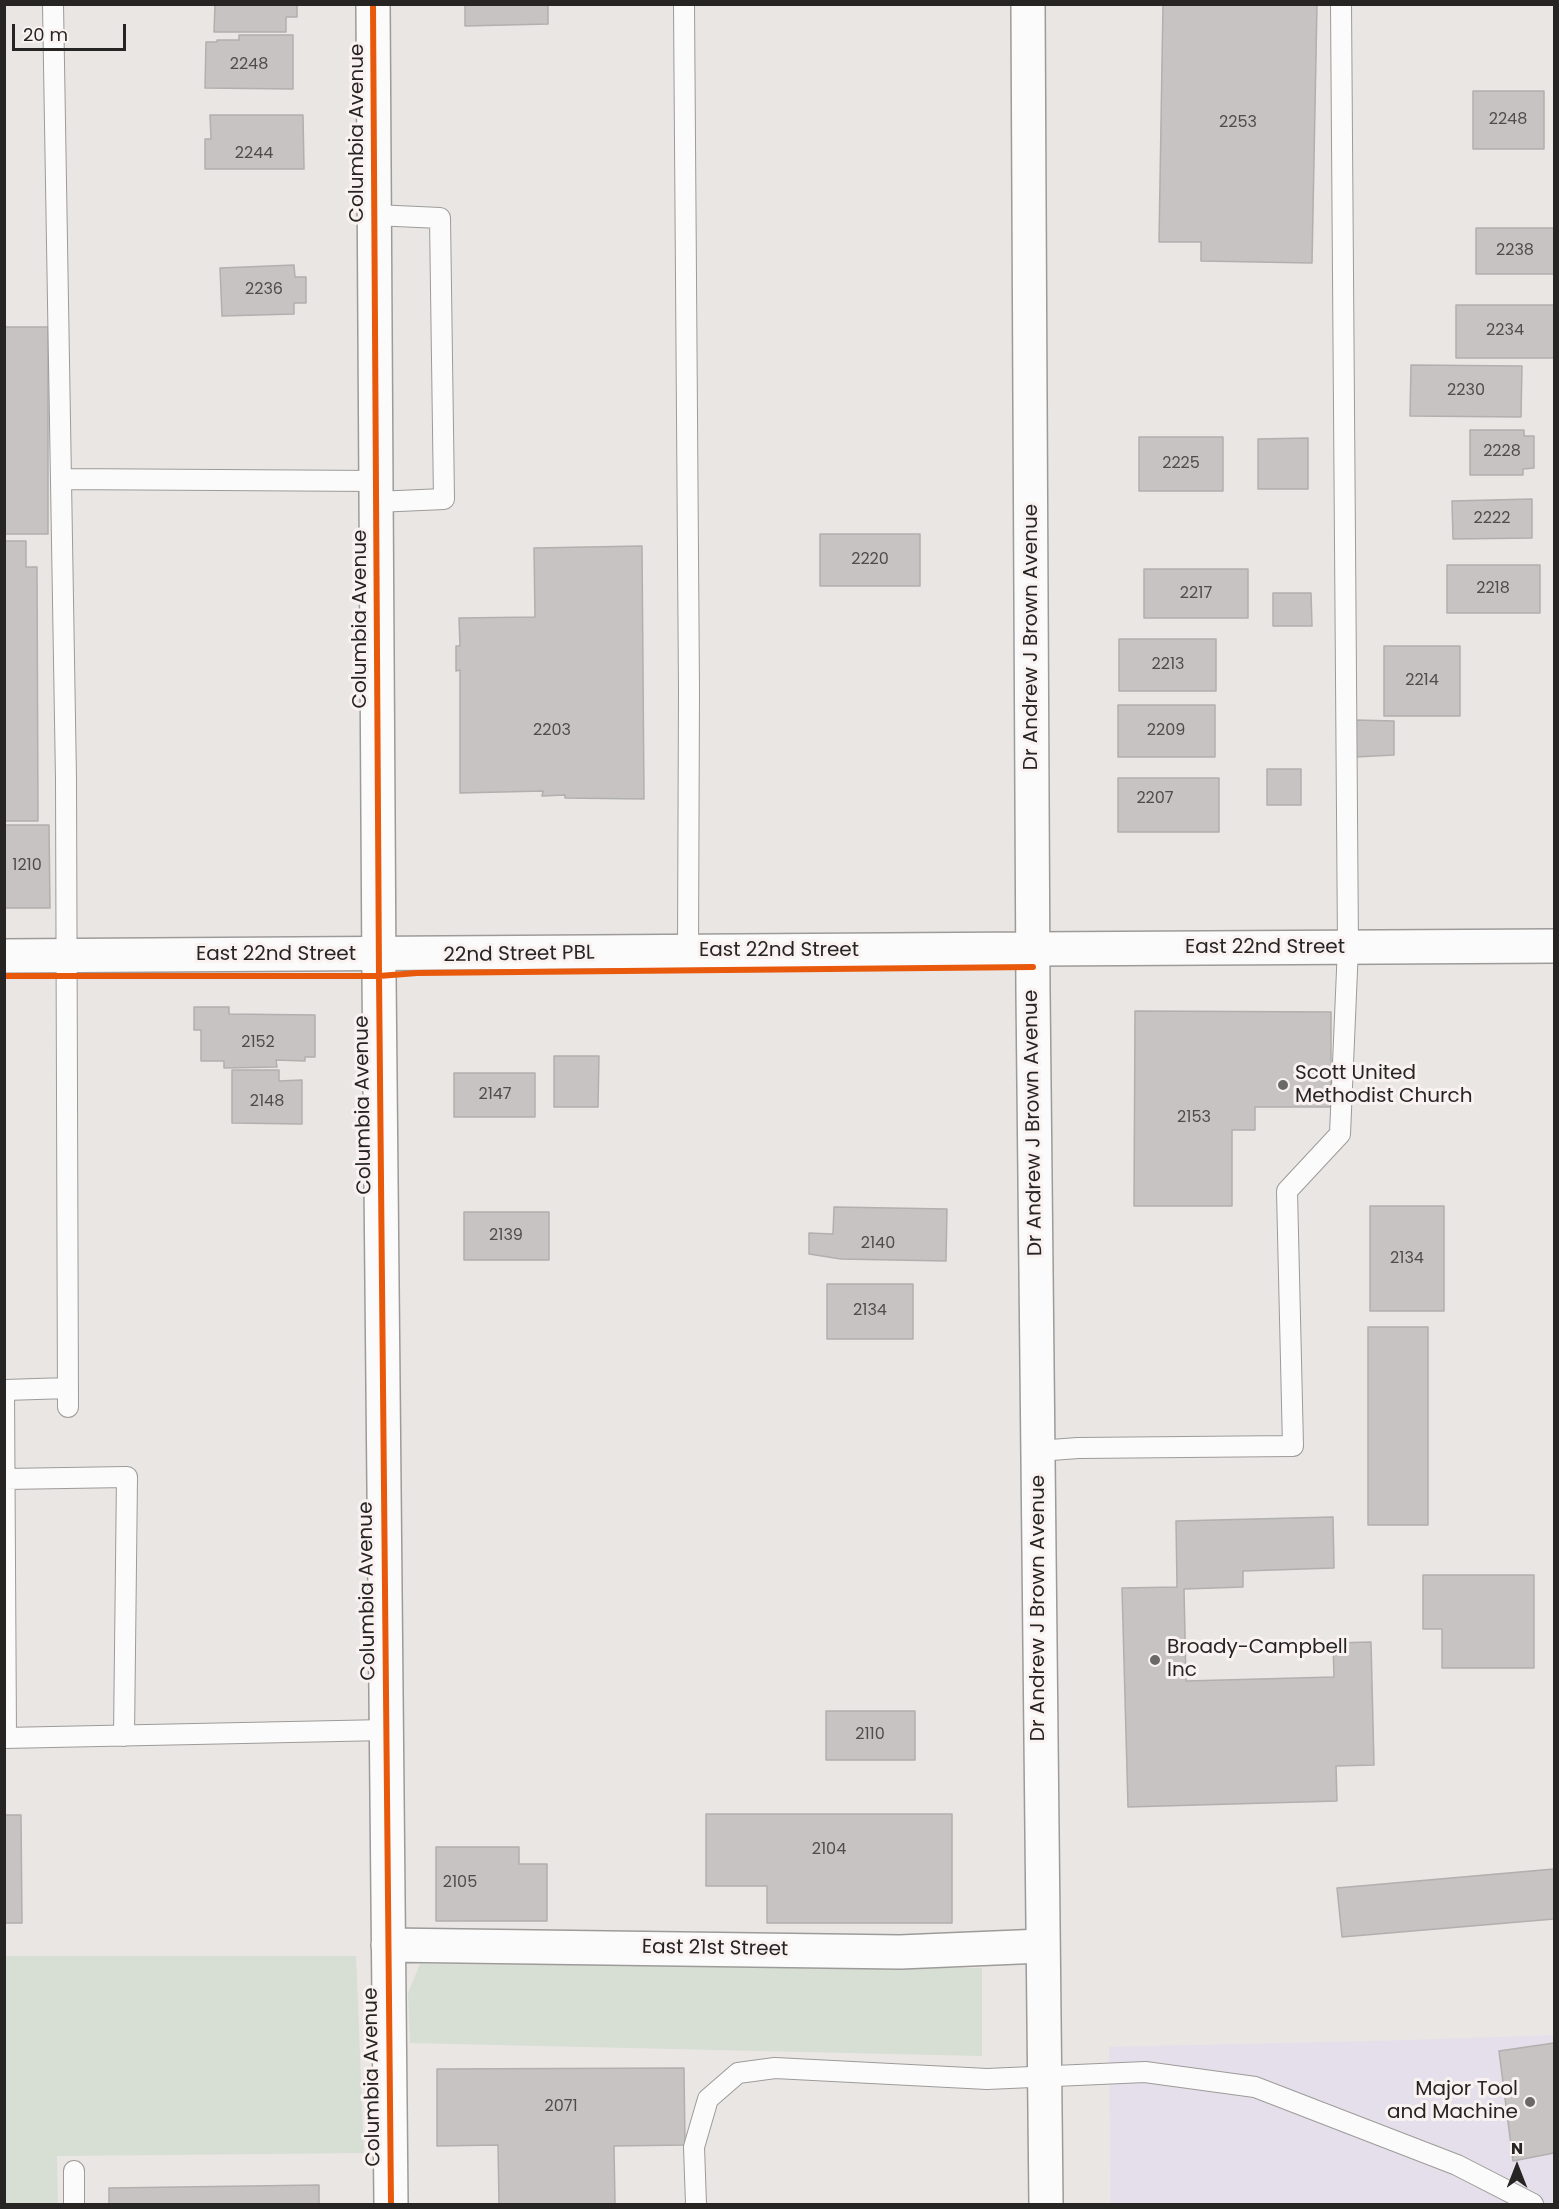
<!DOCTYPE html>
<html>
<head>
<meta charset="utf-8">
<style>
  body { margin:0 }
  #map { position:relative; width:1559px; height:2209px; overflow:hidden; background:#e9e6e4; font-family:Poppins,sans-serif }
  canvas { display:block }
  .frame { position:absolute; inset:0; border:6px solid #272524; pointer-events:none }
  .north { position:absolute; left:1487px; top:2137px; width:60px; height:60px; -webkit-text-stroke:4px #f9f2f0; paint-order:stroke; rotate:0deg; font-size:16px; font-weight:700; line-height:24px; text-align:center; color:#272524 }
  .north::after { content:''; display:block; margin:auto; width:21px; height:27px; background:#272524; clip-path:polygon(50% 0,100% 100%,50% 72%,0 100%) }
  .scale { position:absolute; left:12px; top:24px; width:114px; height:27px; box-sizing:border-box; border:3px solid #272524; border-top:0; padding-left:8px; font-size:18px; line-height:21px; white-space:nowrap; color:#272524; -webkit-text-stroke:4px #f9f2f0; paint-order:stroke }
</style>
</head>
<body>
<div id="map">
<canvas width="1559" height="2209"></canvas>
<div class="frame"></div>
<div class="north">N</div>
<div class="scale">20 m</div>
</div>
<script>
const ctx = document.querySelector('canvas').getContext('2d');
ctx.lineJoin = 'round';
function paint(path, color) { ctx.fillStyle = color; ctx.fill(path, 'evenodd'); }
function stroke(path, color, width, dash) { ctx.strokeStyle = color; ctx.lineWidth = width; ctx.lineCap = dash ? 'butt' : 'round'; ctx.setLineDash(dash || []); ctx.stroke(path); }
function label(font, color, halo, rows, align = 'center') {
  ctx.font = font + ' Poppins,sans-serif'; ctx.lineWidth = 6; ctx.setLineDash([]); ctx.textBaseline = 'middle'; ctx.strokeStyle = halo; ctx.fillStyle = color; for (const [text, x, y, turn = 0] of rows) {
    ctx.save(); ctx.translate(x, y); ctx.rotate((+turn || 0) * Math.PI / 180); ctx.textAlign = isNaN(turn) ? turn : align; if (halo) ctx.strokeText(text, 0, 0); ctx.fillText(text, 0, 0); ctx.restore();
  }
}
paint(new Path2D(`
  M1554,2035V2204H1111L1109,2047L1412,2040Z`), '#e4dfea');
paint(new Path2D(`
  M5,1956H356L364,2153L57,2156L58,2204H5Z
  M420,1964L982,1968V2056L410,2043L408,1993Z`), '#d7ded3');
const building = new Path2D(`
  M215,4H297V17H286V32H214Z
  M465,4H548V24L465,26Z
  M1163,4H1317L1312,263L1201,261V242H1159Z
  M239,35H293V89L205,88L206,42H217V40H239Z
  M1473,91H1544V149H1473Z
  M210,115H303L304,169H205V139H211Z
  M1476,228H1554V274H1476Z
  M294,265L295,277H306V303H294V314L222,316L220,268Z
  M1456,305H1554V358H1456Z
  M4,327H48V534H4Z
  M1411,365L1522,366L1521,417L1410,416Z
  M1470,430H1524V436H1534V468L1523,469V475H1470Z
  M1139,437H1223V491H1139Z
  M1308,438V489H1258V439Z
  M1532,499V538L1453,539L1452,501Z
  M820,534H920V586H820Z
  M4,541H26V567H37L38,821H4Z
  M642,546L644,799L565,798V795L542,796L543,791L460,793V670L456,671V646H460L459,618L535,617L534,548Z
  M1447,565H1540V613H1447Z
  M1144,569H1248V618H1144Z
  M1273,593H1311L1312,626H1273Z
  M1119,639H1216V691H1119Z
  M1384,646H1460V716H1384Z
  M1118,705H1215V757H1118Z
  M1356,720L1394,721V755L1355,757Z
  M1267,769H1301V805H1267Z
  M1118,778H1219V832H1118Z
  M4,825H49L50,908H4Z
  M194,1007H229V1014L315,1015V1057H305V1061L276,1060L277,1067L224,1068V1061H201V1030H194Z
  M1135,1011L1331,1012V1107H1255V1130H1232V1206H1134Z
  M554,1056H599L598,1107H554Z
  M232,1070H279V1081L302,1080V1124L232,1123Z
  M454,1073H535V1117H454Z
  M1370,1206H1444V1311H1370Z
  M834,1207L947,1209L946,1261L841,1259L809,1254V1233L833,1234Z
  M464,1212H549V1260H464Z
  M827,1284H913V1339H827Z
  M1368,1327H1428V1525H1368Z
  M1333,1517L1334,1568L1243,1571V1587L1184,1589L1186,1681L1334,1677L1333,1643L1371,1642L1374,1765L1336,1766L1337,1801L1128,1807L1122,1588L1177,1587L1176,1521Z
  M1423,1575H1534V1668H1442V1629H1423Z
  M826,1711H915V1760H826Z
  M706,1814H952V1923H767V1886H706Z
  M4,1815H21L22,1923H4Z
  M436,1847H519V1864H547V1921H436Z
  M1554,1869V1919L1342,1937L1337,1888Z
  M1554,2043V2153L1513,2161L1499,2051Z
  M684,2068L685,2145L614,2146L615,2204H499L498,2145L437,2146V2069Z
  M319,2185V2204H109V2188Z`);
paint(building, '#c6c3c2');
stroke(building, '#b1b0ae', 1.5);
const service = new Path2D(`
  M53,4L66,779L68,1407
  M684,4L689,690L688,951
  M374,215L440,218L444,499L376,502
  M61,479L376,481
  M4,1390L6,1738
  M5,1390L68,1388
  M1038,1451L1078,1448L1293,1446L1287,1191L1340,1134L1348,947L1341,4
  M5,1479L127,1477L124,1736
  M4,1738L386,1730
  M74,2171V2204
  M696,2204L694,2147L708,2099L738,2073L775,2068L987,2079L1145,2072L1255,2087L1457,2165L1533,2204`);
const minor = new Path2D(`
  M373,4L379,976L391,2204
  M1033,949L1554,946
  M388,1945L900,1952L1042,1946`);
const secondary = new Path2D(`
  M1028,4L1033,992L1046,2204
  M4,956L1033,949`);
stroke(service, '#9d9b99', 22);
stroke(minor, '#9d9b99', 36);
stroke(secondary, '#9d9b99', 36);
stroke(service, '#fcfbfb', 20);
stroke(minor, '#fcfbfb', 33);
stroke(secondary, '#fcfbfb', 33);
stroke(new Path2D(`
  M373,4L379,976L391,2204
  M4,976H379L417,973L1033,967`), '#e8590c', 6);
for (const [x, y, r, color] of [
  [1283,1085,6,"#6b6967"],
  [1155,1660,6,"#6b6967"],
  [1530,2102,6,"#6b6967"]
]) { const dot = new Path2D(); dot.arc(x, y, r, 0, 2 * Math.PI); ctx.fillStyle = color; ctx.fill(dot); stroke(dot, '#f9f2f0', 2); }
label('16px', '#4f4c4c', null, [
  ["2248",249,65],
  ["2248",1508,120],
  ["2253",1238,123],
  ["2244",254,154],
  ["2238",1515,251],
  ["2236",264,290],
  ["2234",1505,331],
  ["2230",1466,391],
  ["2228",1502,452],
  ["2225",1181,464],
  ["2222",1492,519],
  ["2220",870,560],
  ["2218",1493,589],
  ["2217",1196,594],
  ["2213",1168,665],
  ["2214",1422,681],
  ["2203",552,731],
  ["2209",1166,731],
  ["2207",1155,799],
  ["1210",27,866],
  ["2152",258,1043],
  ["2147",495,1095],
  ["2148",267,1102],
  ["2153",1194,1118],
  ["2139",506,1236],
  ["2140",878,1244],
  ["2134",1407,1259],
  ["2134",870,1311],
  ["2110",870,1735],
  ["2104",829,1850],
  ["2105",460,1883],
  ["2071",561,2107]
]);
label('20px', '#272524', '#f9f2f0', [
  ["Columbia Avenue",358,133,-90],
  ["Columbia Avenue",361,619,-90],
  ["Dr Andrew J Brown Avenue",1032,637,-90],
  ["East 22nd Street",1265,948],
  ["East 22nd Street",779,951],
  ["East 22nd Street",276,955],
  ["22nd Street PBL",519,955,-1],
  ["Columbia Avenue",364,1105,-91],
  ["Dr Andrew J Brown Avenue",1034,1123,-91],
  ["Columbia Avenue",368,1591,-91],
  ["Dr Andrew J Brown Avenue",1039,1608,-90],
  ["East 21st Street",715,1949,1],
  ["Columbia Avenue",373,2077,-91]
]);
label('20px', '#272524', '#f9f2f0', [
  ["Scott United",1295,1074],
  ["Methodist Church",1295,1097],
  ["Broady-Campbell",1167,1648],
  ["Inc",1167,1671],
  ["Major Tool",1518,2090,"right"],
  ["and Machine",1518,2113,"right"]
], 'left');
</script>
</body>
</html>
